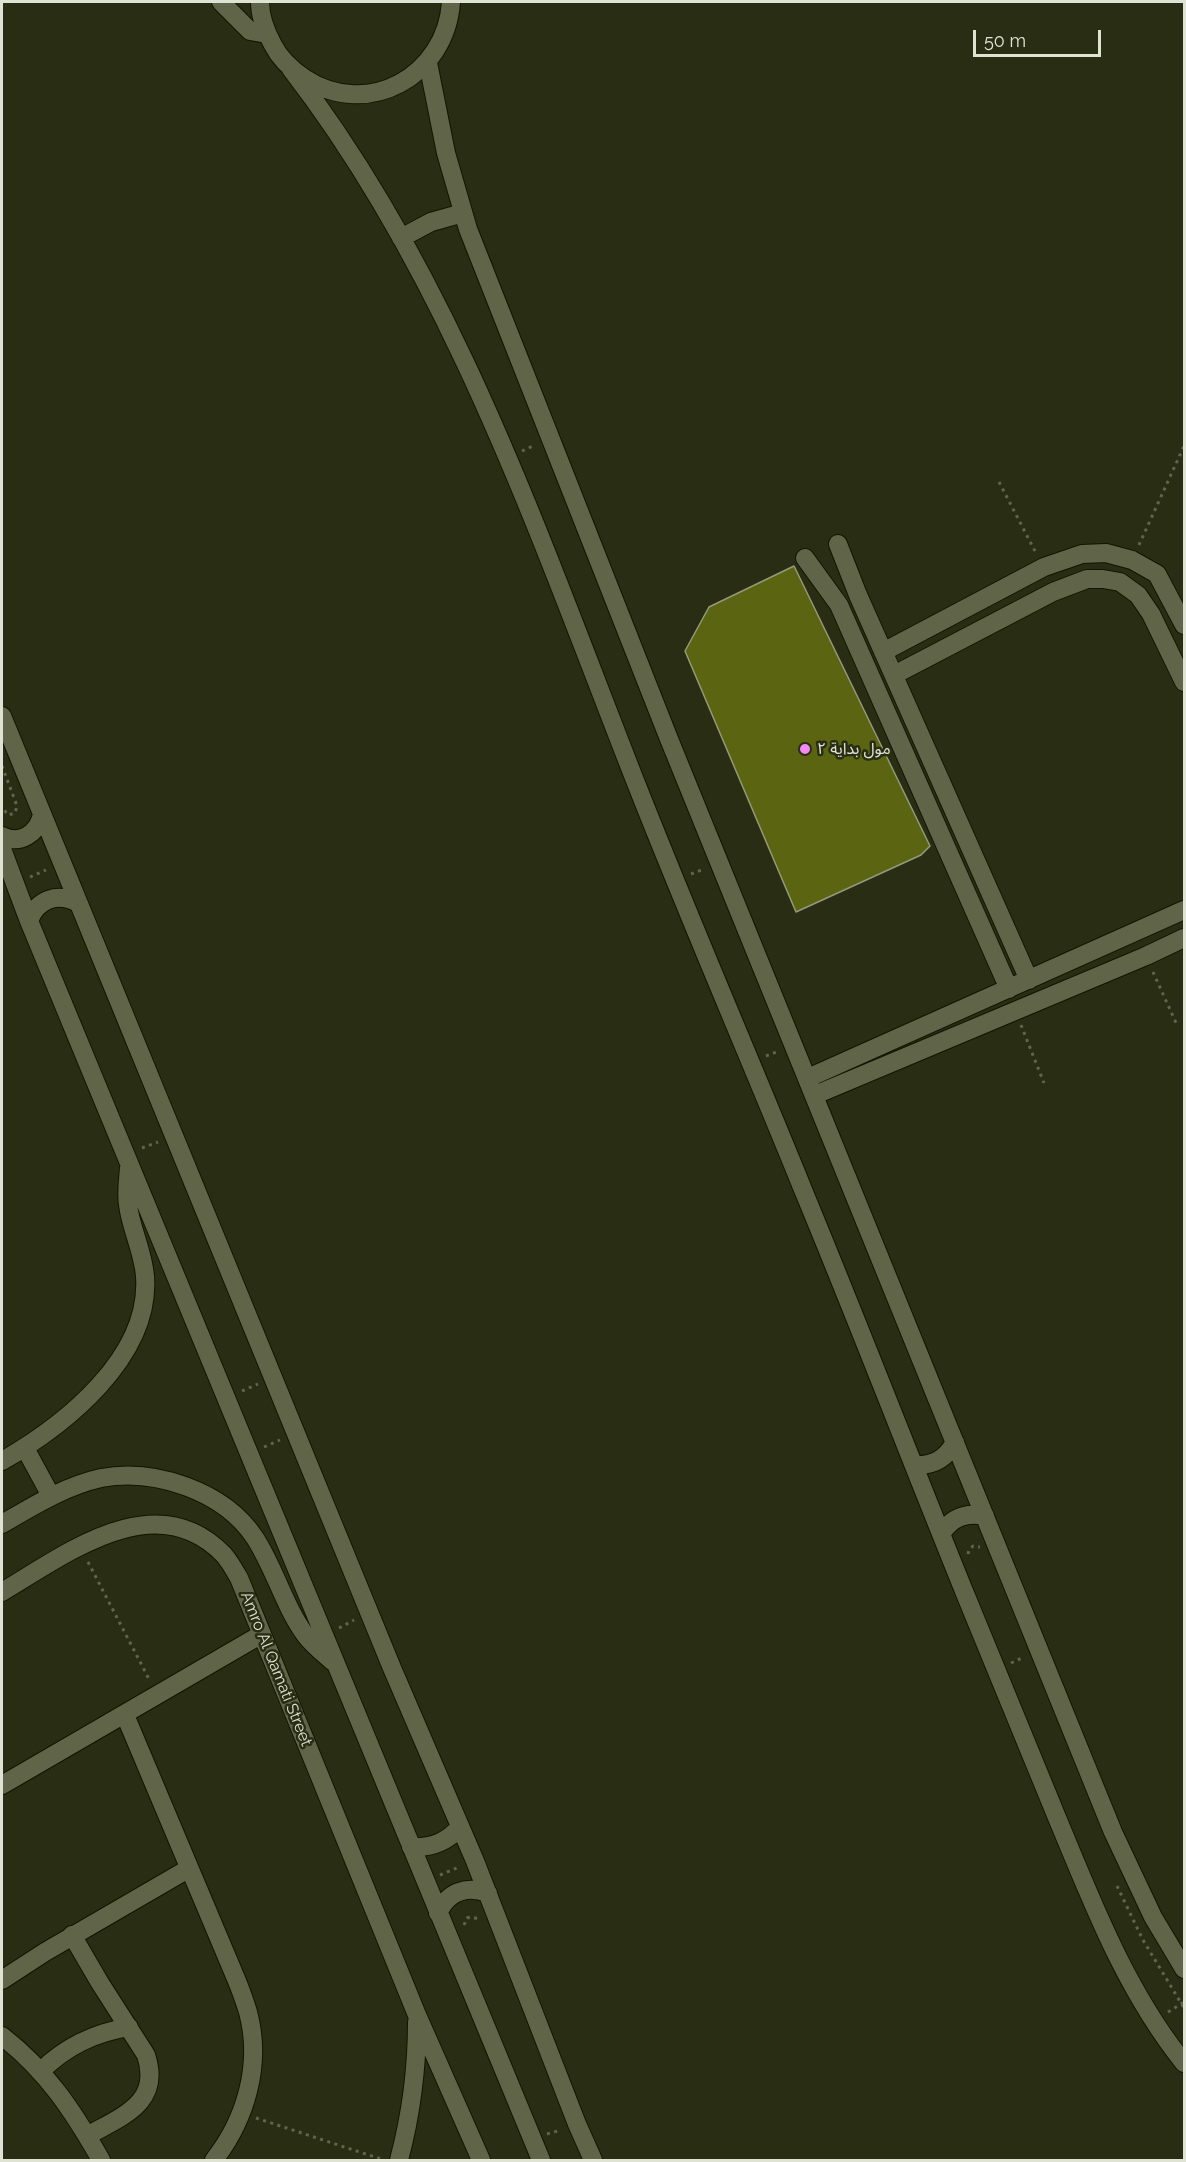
<!DOCTYPE html>
<html>
<head>
<meta charset="utf-8">
<style>
  body { margin:0 }
  #map { position:relative; width:1186px; height:2162px; overflow:hidden; background:#292d13; font-family:Raleway,sans-serif }
  canvas { display:block }
  .frame { position:absolute; inset:0; border:3px solid #dfe3d3; pointer-events:none }
  .scale { position:absolute; left:973px; top:30px; width:128px; height:27px; box-sizing:border-box; border:3px solid #dfe3d3; border-top:0; padding-left:8px; font-size:18px; line-height:21px; white-space:nowrap; color:#dfe3d3; -webkit-text-stroke:4px #292d13; paint-order:stroke }
</style>
</head>
<body>
<div id="map">
<canvas width="1186" height="2162"></canvas>
<div class="frame"></div>
<div class="scale">50 m</div>
</div>
<script>
const ctx = document.querySelector('canvas').getContext('2d');
ctx.lineJoin = 'round';
function paint(path, color) { ctx.fillStyle = color; ctx.fill(path, 'evenodd'); }
function stroke(path, color, width, dash) { ctx.strokeStyle = color; ctx.lineWidth = width; ctx.lineCap = dash ? 'butt' : 'round'; ctx.setLineDash(dash || []); ctx.stroke(path); }
function label(font, color, halo, rows, align = 'center') {
  ctx.font = font + ' Raleway,"Noto Sans Arabic",sans-serif'; ctx.lineWidth = 5; ctx.setLineDash([]); ctx.textBaseline = 'middle'; ctx.strokeStyle = halo; ctx.fillStyle = color; for (const [text, x, y, turn = 0] of rows) {
    ctx.save(); ctx.translate(x, y); ctx.rotate((+turn || 0) * Math.PI / 180); ctx.textAlign = isNaN(turn) ? turn : align; if (halo) ctx.strokeText(text, 0, 0); ctx.fillText(text, 0, 0); ctx.restore();
  }
}
const building = new Path2D(`
  M794,566L930,846L921,855L796,912L685,651L709,607Z`);
paint(building, '#5b6411');
stroke(building, '#959a7d', 1.5);
const minor = new Path2D(`
  M221,2L250,31L267,34
  M260,2C260,16 266,32 273,45C280,59 291,69 304,78C368,120 446,76 451,2
  M428,63L446,153L468,229L669,739L1113,1832L1153,1917L1184,1969
  M291,69C448,272 535,524 627,760C684,907 747,1051 806,1197C861,1330 912,1463 966,1596C997,1670 1027,1745 1058,1820C1093,1904 1126,1991 1184,2063
  M401,238L431,222L463,213
  M838,544L858,595L1029,980
  M805,558L839,605L1009,989
  M883,652L1044,567L1082,554L1106,553L1132,560L1157,574L1184,625
  M894,675L1053,592L1087,579H1103L1120,582L1138,595L1151,614L1184,682
  M2,716L392,1668L475,1861L577,2124L593,2160
  M2,836C20,845 37,834 42,815
  M2,849L29,921L541,2160
  M29,921C37,899 58,892 78,903
  M808,1078L1184,910
  M815,1095L1146,956L1184,938
  M25,1448L51,1496
  M2,1461C65,1425 151,1357 145,1276C143,1251 131,1229 128,1205C126,1193 128,1180 129,1168
  M914,1465C933,1466 946,1459 955,1442
  M2,1524C33,1506 65,1486 101,1478C155,1468 224,1491 255,1538C275,1569 284,1606 306,1636C313,1645 323,1653 332,1661
  M941,1534C952,1517 966,1512 985,1516
  M2,1592C66,1554 156,1484 224,1555C230,1562 235,1571 239,1578L417,2015L481,2160
  M125,1715L237,1981C241,1991 245,2002 248,2012C262,2064 246,2119 214,2160
  M2,1785L262,1634
  M411,1847C432,1848 447,1842 460,1827
  M438,1913C448,1892 466,1885 488,1893
  M72,1935L100,1983L146,2055C162,2103 122,2116 87,2136
  M2,1980L45,1952L188,1869
  M2,2036C47,2071 73,2111 101,2160
  M41,2071C66,2046 94,2033 129,2027
  M399,2160C411,2115 417,2070 417,2022`);
stroke(minor, '#121500', 20);
stroke(new Path2D(`
  M522,451L535,445
  M999,482L1036,553
  M1139,545L1184,446
  M2,766L17,806L15,813L8,815L2,807
  M691,874L704,869
  M30,877L46,870
  M1153,972L1177,1025
  M1021,1025L1044,1083
  M766,1056L779,1051
  M142,1148L158,1142
  M242,1391L258,1384
  M264,1447L280,1440
  M968,1554L969,1550L973,1546L980,1547
  M88,1562L150,1681
  M339,1628L354,1620
  M1011,1663L1024,1657
  M440,1875L459,1867
  M1117,1886L1143,1940L1184,2008
  M464,1925L467,1918L471,1917L479,1919
  M1168,2012L1184,2002
  M256,2118L384,2160
  M547,2134L561,2130`), '#61654e', 3, [3, 4.5]);
stroke(minor, '#606549', 18);
for (const [x, y, r, color] of [
  [805,749,6,"#f18af4"]
]) { const dot = new Path2D(); dot.arc(x, y, r, 0, 2 * Math.PI); ctx.fillStyle = color; ctx.fill(dot); stroke(dot, '#292d13', 2); }
label('16px', '#dfe3d3', '#292d13', [
  ["مول بداية ۲",817,749]
], 'left');
label('16px', '#dfe3d3', '#292d13', [
  ["Amro Al Qamati Street",276,1669,68]
]);
</script>
</body>
</html>
